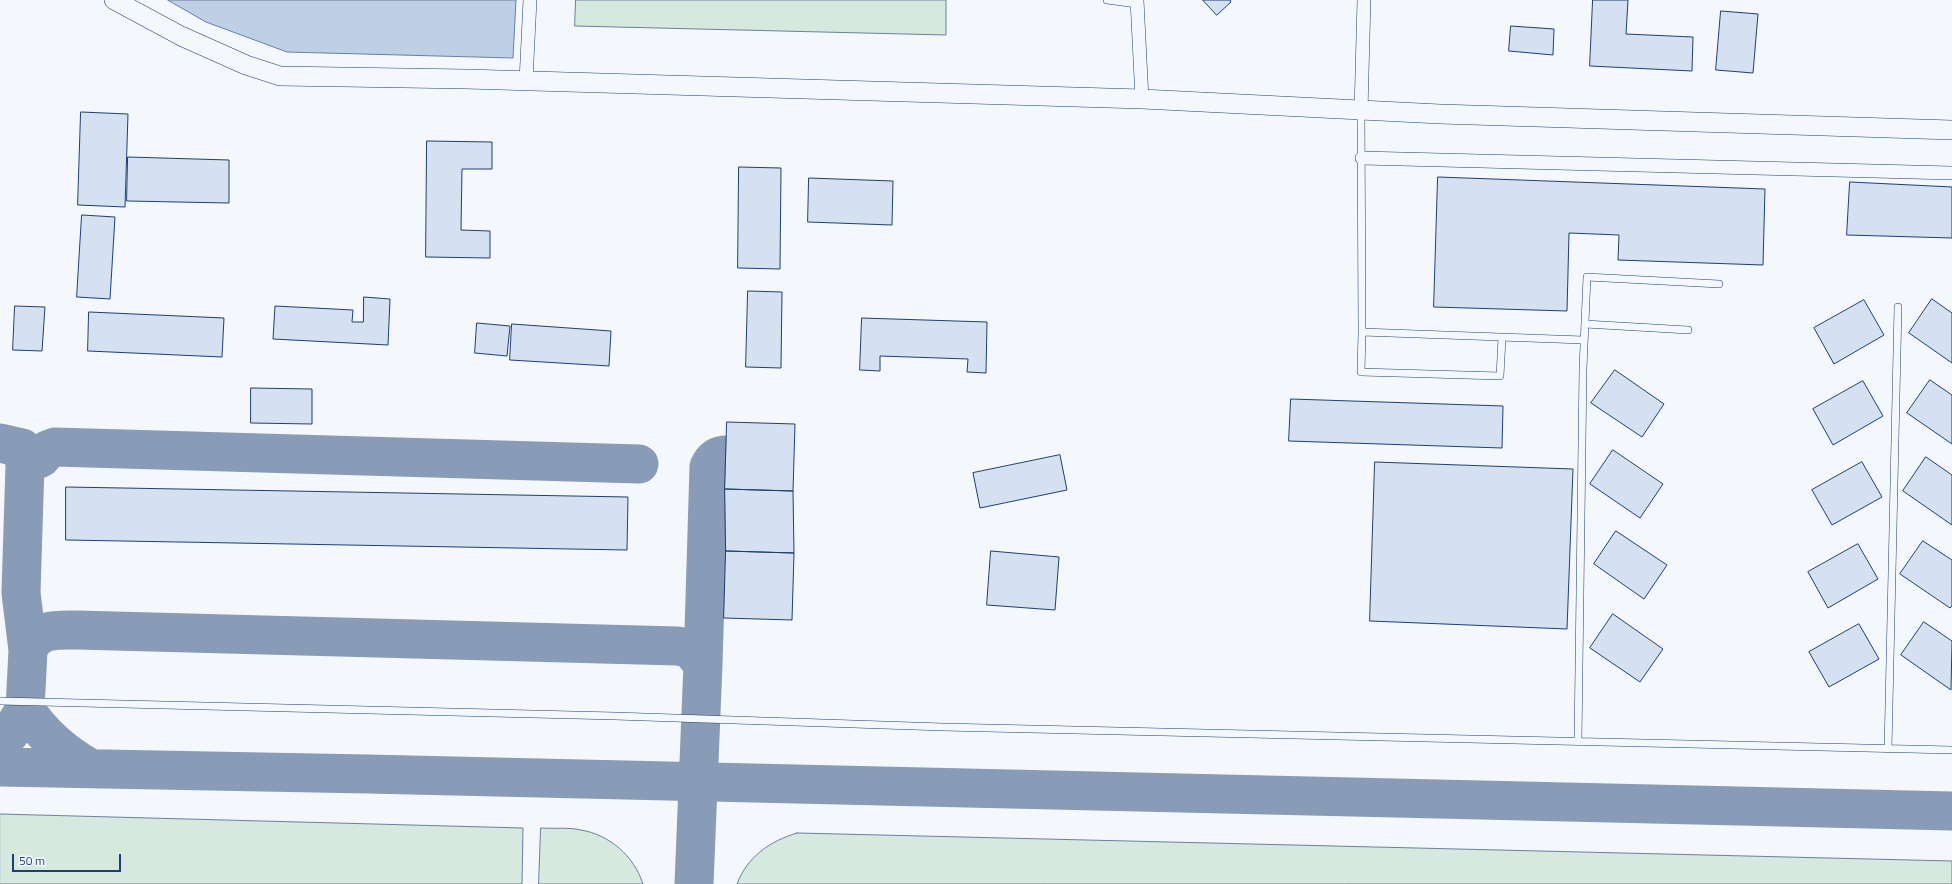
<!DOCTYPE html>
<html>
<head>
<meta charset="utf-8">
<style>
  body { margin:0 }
  #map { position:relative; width:1952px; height:884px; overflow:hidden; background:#f4f7fb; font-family:"Titillium Web",sans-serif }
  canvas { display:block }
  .scale { position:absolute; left:12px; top:854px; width:109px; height:18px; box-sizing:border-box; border:2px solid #1d3f73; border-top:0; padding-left:5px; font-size:12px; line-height:14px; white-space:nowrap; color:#1d3f73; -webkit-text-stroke:3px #f4f7fb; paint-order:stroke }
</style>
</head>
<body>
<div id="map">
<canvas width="1952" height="884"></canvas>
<div class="scale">50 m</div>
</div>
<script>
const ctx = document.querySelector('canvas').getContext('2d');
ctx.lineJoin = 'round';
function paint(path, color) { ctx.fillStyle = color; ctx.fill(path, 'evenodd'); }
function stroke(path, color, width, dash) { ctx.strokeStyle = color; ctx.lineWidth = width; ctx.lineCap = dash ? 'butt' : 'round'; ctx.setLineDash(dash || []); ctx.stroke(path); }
const green = new Path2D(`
  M576,0H946V35L575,26Z
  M0,814L523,828L522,884H0Z
  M541,828C554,829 568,827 581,830C610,835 634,856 643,884H539Z
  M797,833L1952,861V884H737C747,857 770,841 797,833Z`);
paint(green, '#d7e8df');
stroke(green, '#687fa3', 1);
const water = new Path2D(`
  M168,0H516L513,58L287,52L206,22Z`);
paint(water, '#bed0e5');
stroke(water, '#687fa3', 1);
stroke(new Path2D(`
  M0,443L22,448L25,465
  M28,650C37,628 56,630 77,630L677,646L689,648L703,664
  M25,709L28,650L21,593L25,465L41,458L47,450L55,447L639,464
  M0,743L10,733L25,709C42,734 63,753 90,768
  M0,767L368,774L1952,811
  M694,884L703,664L709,467C713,458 717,455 727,455`), '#889bb7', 39);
const building = new Path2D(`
  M1203,0H1230L1231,2L1217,15Z
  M1593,0H1628L1626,34L1693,37L1692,71L1590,66Z
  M1721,11L1758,14L1753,73L1716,70Z
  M1511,26L1554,29L1553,55L1509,51Z
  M81,112L128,114L125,207L78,205Z
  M427,141L492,142V169H462L461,230L490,231V258L426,257Z
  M128,157L229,160V203L127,201Z
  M739,167L781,168L780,269L738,268Z
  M1438,177L1765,189L1763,265L1618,260L1619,235L1569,233L1567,311L1434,307Z
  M809,178L893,181L892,225L808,222Z
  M1850,182L1952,187V238L1847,235Z
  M82,215L115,217L110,299L77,297Z
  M748,291L782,292L781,368L746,367Z
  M364,297L390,299L388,345L273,339L275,306L353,310L352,322H363Z
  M1932,299L1952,313V363L1909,333Z
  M1864,300L1884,335L1834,364L1814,328Z
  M15,306L45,307L42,351L13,350Z
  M89,312L224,318L222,357L88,351Z
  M862,318L987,322L986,373L967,372L968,359L880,356V371L860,370Z
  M477,323L510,326L507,356L475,353Z
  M512,324L611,331L609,366L510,360Z
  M1615,370L1664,404L1642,437L1591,403Z
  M1930,380L1952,395V444L1907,413Z
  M1863,381L1883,416L1833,445L1813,409Z
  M251,388L312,389V424L251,423Z
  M1291,399L1503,406L1502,448L1289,441Z
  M727,422L795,424L793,491L725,489Z
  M1613,450L1663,484L1640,518L1590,484Z
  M1060,455L1067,490L980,508L973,473Z
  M1926,457L1952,475V525L1903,491Z
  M1375,462L1573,469L1567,629L1370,621Z
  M1862,462L1882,497L1832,525L1812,490Z
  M66,487L628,497L627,550L66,540Z
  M725,489L793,491L794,553L726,551Z
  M1616,531L1667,565L1644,599L1594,564Z
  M1923,541L1952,560V606L1950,608L1900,574Z
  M1858,544L1878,579L1828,608L1808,572Z
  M726,551L794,553L792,620L724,618Z
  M991,551L1059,557L1055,610L987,605Z
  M1613,614L1663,649L1640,682L1590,648Z
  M1924,622L1952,641L1951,690L1901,655Z
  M1859,624L1879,659L1829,687L1809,652Z`);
paint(building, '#d5e0f0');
stroke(building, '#1d3f73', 1);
const lane = new Path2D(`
  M1107,0L1137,4
  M1361,111L1362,332L1583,340
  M1585,324L1688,330
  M1362,332L1361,372L1500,376L1502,338
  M0,701L615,716L943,727L1952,750
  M1578,741L1583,368L1587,277L1719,284
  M1888,749L1898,307`);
const street = new Path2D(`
  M1137,0L1142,99
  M526,81L530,0
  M1361,111L1364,0
  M1362,158L1952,173`);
const secondary = new Path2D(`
  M114,0L181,36L246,65L280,76L466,79L1142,99L1440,114L1952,130`);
stroke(lane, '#1d3f73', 8);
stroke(street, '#1d3f73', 14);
stroke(secondary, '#1d3f73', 20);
stroke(lane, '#f4f7fb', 7);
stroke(street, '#f4f7fb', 13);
stroke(secondary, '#f4f7fb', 19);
</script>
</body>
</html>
